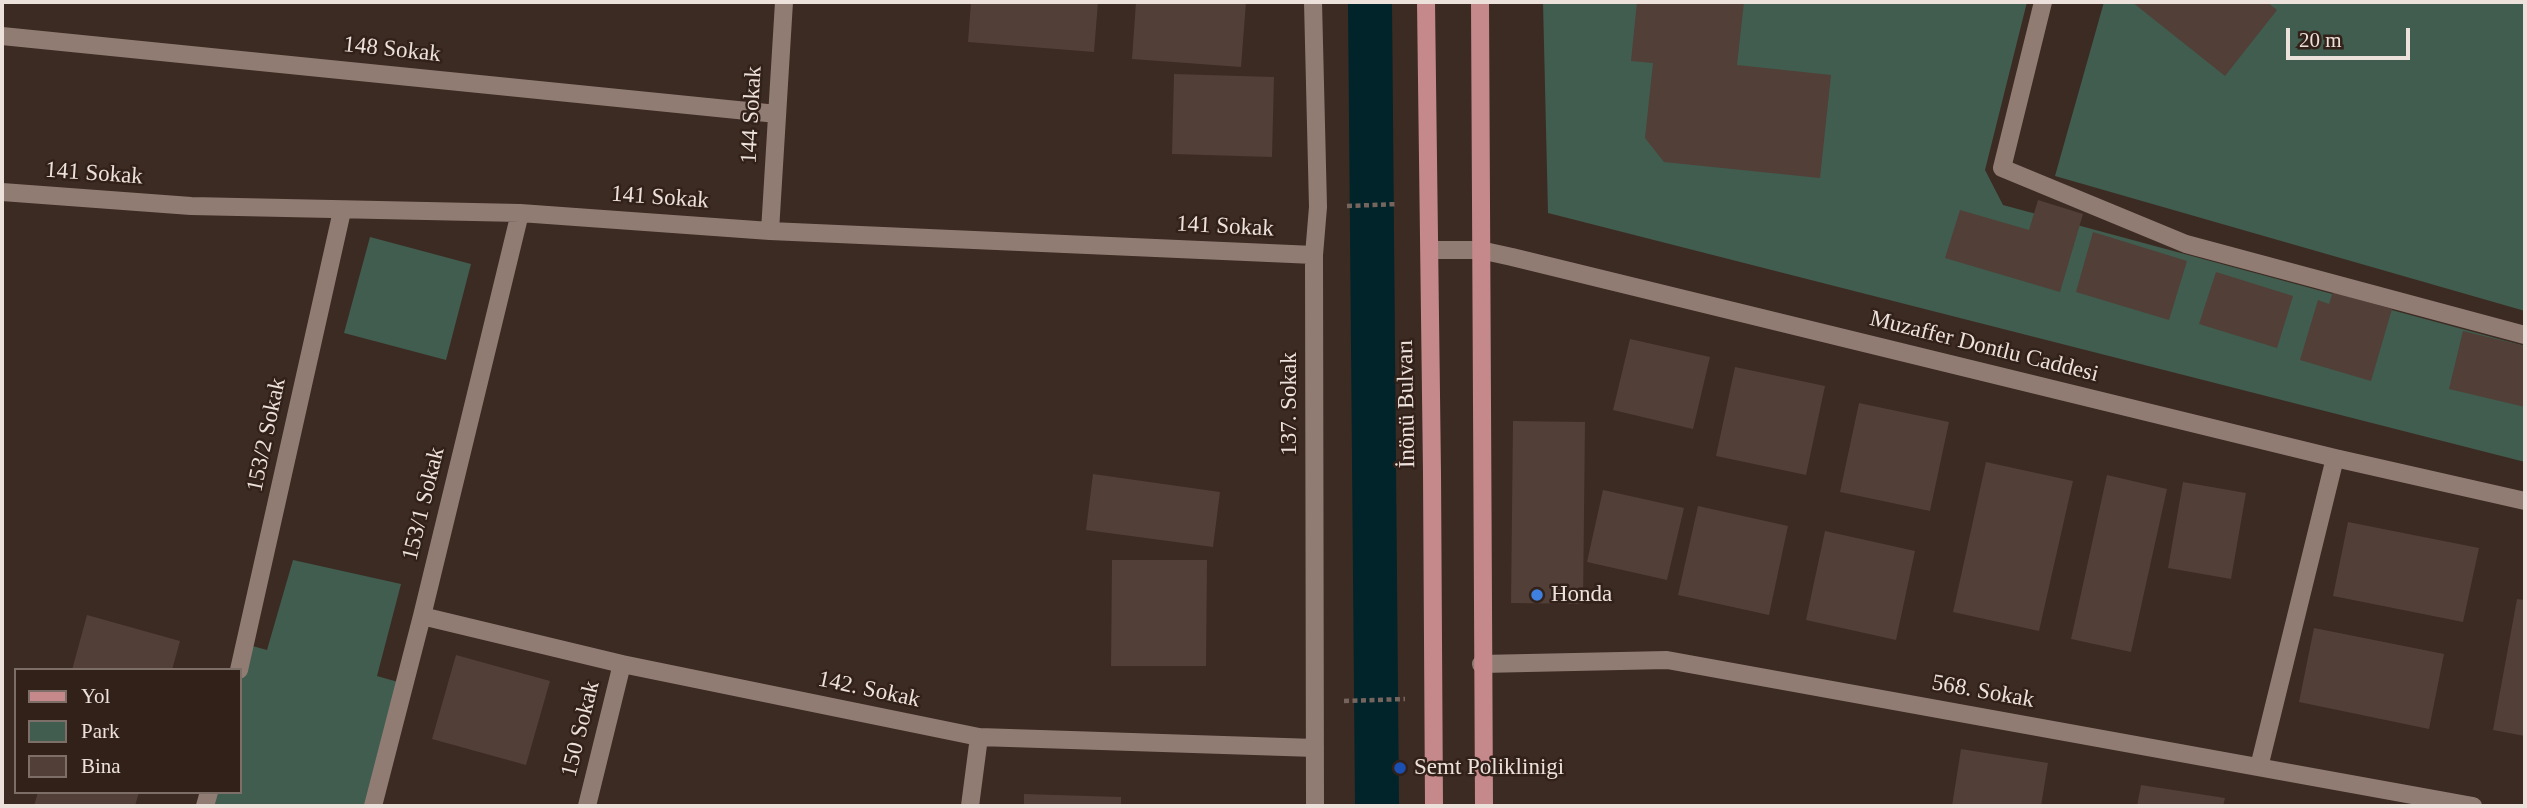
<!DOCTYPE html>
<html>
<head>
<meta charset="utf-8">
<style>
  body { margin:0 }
  #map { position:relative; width:2527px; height:808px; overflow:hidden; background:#3c2b23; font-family:"Times New Roman",serif }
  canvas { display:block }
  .frame { position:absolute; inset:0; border:4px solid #ede1dc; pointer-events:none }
  .legend { position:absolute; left:14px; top:668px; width:228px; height:126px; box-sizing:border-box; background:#322119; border:2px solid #7d6e67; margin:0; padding:9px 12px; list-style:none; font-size:21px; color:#ede1dc }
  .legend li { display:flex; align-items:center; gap:14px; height:35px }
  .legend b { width:35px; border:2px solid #7d6e67 }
  .scale { position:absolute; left:2286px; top:28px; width:124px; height:32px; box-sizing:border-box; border:4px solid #ede1dc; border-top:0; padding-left:9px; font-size:21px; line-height:24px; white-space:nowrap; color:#ede1dc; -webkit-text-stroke:5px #322119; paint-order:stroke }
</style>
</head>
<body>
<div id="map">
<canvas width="2527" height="808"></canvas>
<div class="frame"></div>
<ul class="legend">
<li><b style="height:9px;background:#c5898b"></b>Yol</li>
<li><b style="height:19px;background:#405d4f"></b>Park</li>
<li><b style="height:19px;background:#523f37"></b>Bina</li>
</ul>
<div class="scale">20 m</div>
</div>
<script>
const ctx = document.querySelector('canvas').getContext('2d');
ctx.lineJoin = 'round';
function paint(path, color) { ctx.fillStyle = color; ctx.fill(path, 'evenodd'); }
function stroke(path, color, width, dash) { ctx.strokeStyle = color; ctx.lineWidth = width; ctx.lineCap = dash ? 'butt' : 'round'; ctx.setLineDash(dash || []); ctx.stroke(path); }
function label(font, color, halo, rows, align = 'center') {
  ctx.font = font + ' "Times New Roman",serif'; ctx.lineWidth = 5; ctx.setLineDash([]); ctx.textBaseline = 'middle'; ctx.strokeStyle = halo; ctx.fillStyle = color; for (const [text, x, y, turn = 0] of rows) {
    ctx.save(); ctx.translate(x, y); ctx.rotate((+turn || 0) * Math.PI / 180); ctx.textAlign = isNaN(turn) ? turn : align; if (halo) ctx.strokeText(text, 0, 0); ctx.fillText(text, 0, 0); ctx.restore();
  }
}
paint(new Path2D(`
  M1543,2H2027L1985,170L2003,205L2525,346V462L1548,213Z
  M2104,2H2525V311L2055,176Z
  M370,237L471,264L446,360L344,333Z
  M293,560L401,584L377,676L405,684L373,806H205L209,792H240V670L245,644L267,650Z`), '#405d4f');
stroke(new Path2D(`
  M1370,2L1377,806`), '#002429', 44);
paint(new Path2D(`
  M971,2H1098L1094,52L968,42Z
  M1136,2H1246L1241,67L1132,59Z
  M1637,2H1744L1737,65L1831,75L1820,178L1664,162L1645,138L1653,63L1631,61Z
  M2132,2H2267L2277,10L2225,76Z
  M1174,74L1274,77L1272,157L1172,154Z
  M2038,200L2083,214L2060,292L1945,258L1960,210L2029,230Z
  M2093,232L2187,261L2169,320L2076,292Z
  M2216,272L2293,296L2277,348L2199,324Z
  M2333,292L2392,309L2371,381L2300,360L2318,300L2329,304Z
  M2463,331L2525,346V407L2449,389Z
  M1630,339L1710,357L1693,429L1613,410Z
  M1735,367L1825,386L1806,475L1716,456Z
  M1859,403L1949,422L1930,511L1840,492Z
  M1513,421L1585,422L1583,604L1511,603Z
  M1986,462L2073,481L2039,631L1953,612Z
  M1093,474L1220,492L1213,547L1086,530Z
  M2107,475L2167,489L2131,652L2071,639Z
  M2183,482L2246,493L2231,579L2168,568Z
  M1603,490L1684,508L1667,580L1587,562Z
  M1698,506L1788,526L1769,615L1678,595Z
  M2348,522L2479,548L2463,622L2333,596Z
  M1825,531L1915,551L1896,640L1806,620Z
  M1112,560H1207L1206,666H1111Z
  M2517,599L2525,600V736L2493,730Z
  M87,615L180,641L172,670H72Z
  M2314,628L2444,654L2429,729L2299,702Z
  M456,655L550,681L526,765L432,739Z
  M1961,749L2048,763L2041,806H1952Z
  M2141,785L2225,798L2223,806H2137Z
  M38,792H139L135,806H34Z
  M1024,794L1121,797V806H1024Z`), '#523f37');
stroke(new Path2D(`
  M1347,206L1398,204
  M1344,701L1405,699`), '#75655e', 4.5, [5, 3.5]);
stroke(new Path2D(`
  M1313,2L1318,207L1314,255L1315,806
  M2043,2L2002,168L2186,244L2525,335
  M2,36L777,114
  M2,192L191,206L520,213L770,231L1314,255
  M770,231L784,2
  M1430,250H1480L1512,257L2335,458L2525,501
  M422,616L622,664L979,737L1315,748
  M1481,664L1667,660L2473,806
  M239,670L342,211
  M2259,767L2335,458
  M205,806L209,792
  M373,806L422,616L520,213
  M587,806L622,664
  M970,806L979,737`), '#917c73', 18);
stroke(new Path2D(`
  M1426,2L1432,473L1434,806
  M1480,2L1484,806`), '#c5898b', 18);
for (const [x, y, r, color] of [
  [1537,595,7,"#3f7fe0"],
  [1400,768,7,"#1a4fb4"]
]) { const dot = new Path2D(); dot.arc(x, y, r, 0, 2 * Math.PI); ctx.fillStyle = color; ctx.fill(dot); stroke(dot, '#322119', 2.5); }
label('23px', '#ede1dc', '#322119', [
  ["148 Sokak",392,50,6],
  ["144 Sokak",752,115,-87],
  ["141 Sokak",94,174,4],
  ["141 Sokak",660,198,4],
  ["141 Sokak",1225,227,3],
  ["Muzaffer Dontlu Caddesi",1984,347,14],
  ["137. Sokak",1290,404,-90],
  ["İnönü Bulvarı",1407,404,-91],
  ["153/2 Sokak",267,435,-78],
  ["153/1 Sokak",424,504,-76],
  ["142. Sokak",869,690,12],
  ["568. Sokak",1983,692,10],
  ["150 Sokak",581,729,-76]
]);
label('23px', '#ede1dc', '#322119', [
  ["Honda",1551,595],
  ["Semt Poliklinigi",1414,768]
], 'left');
</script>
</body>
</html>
